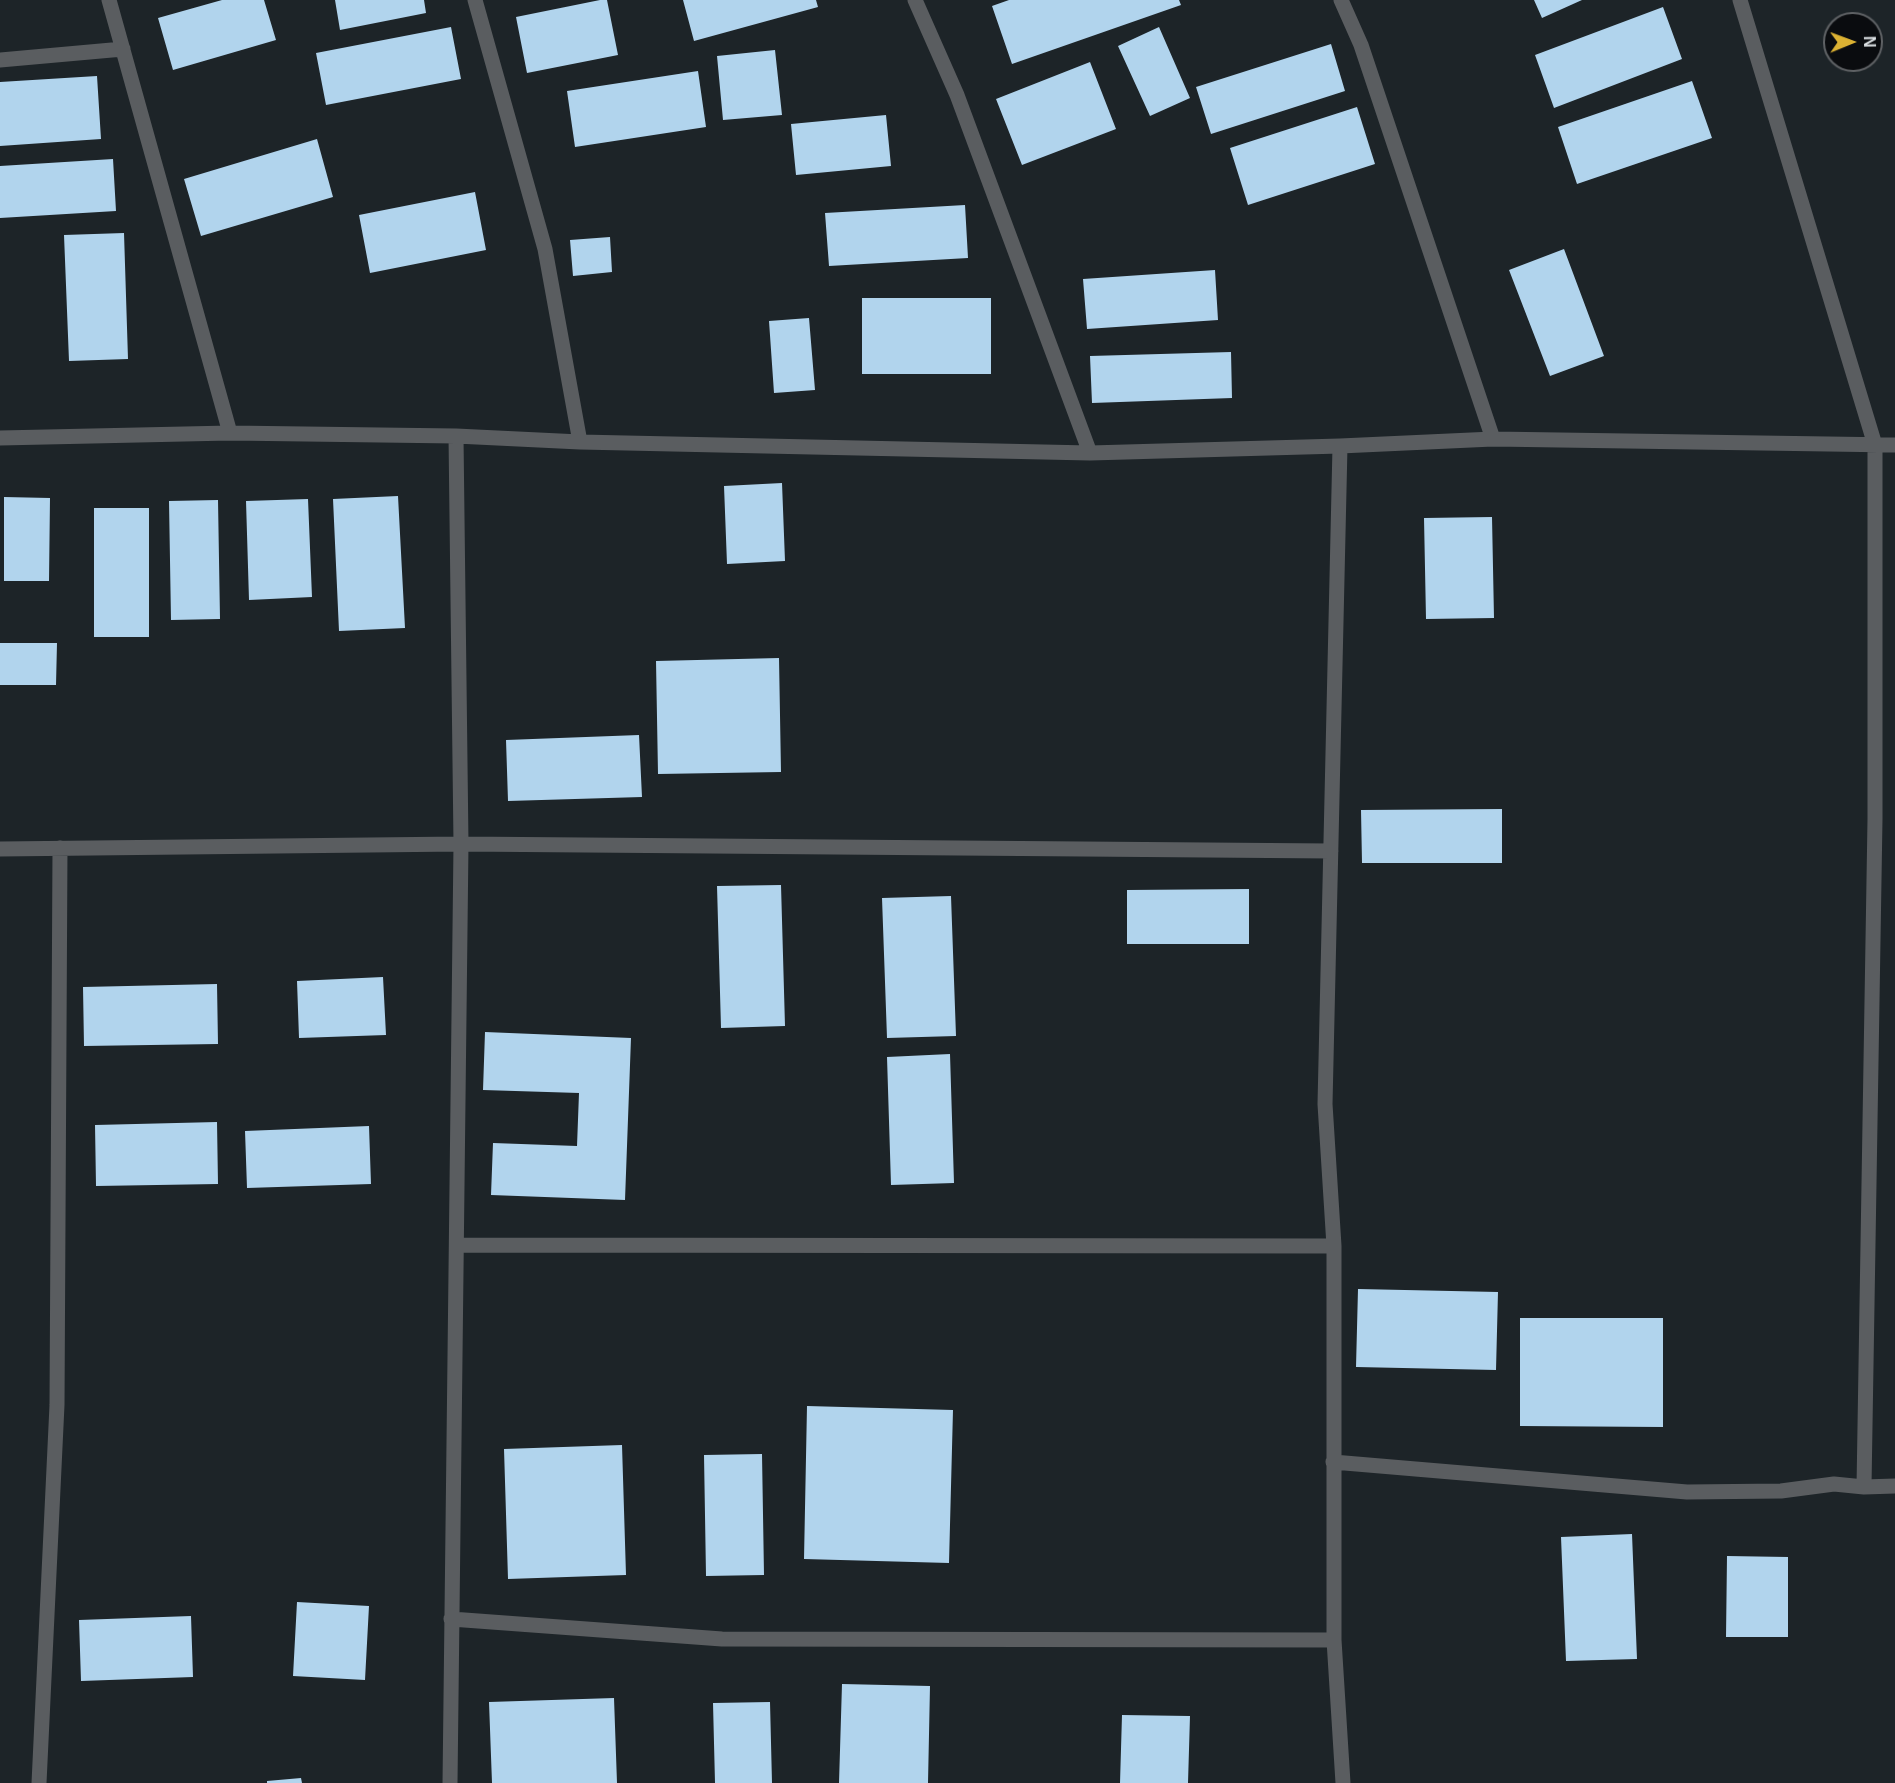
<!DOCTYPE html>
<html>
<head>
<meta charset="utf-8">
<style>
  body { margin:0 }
  #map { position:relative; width:1895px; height:1783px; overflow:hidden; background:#1d2428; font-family:Arial,sans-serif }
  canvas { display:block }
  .north { position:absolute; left:1823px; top:12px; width:60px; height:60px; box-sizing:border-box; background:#0a0c0f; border:2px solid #5e6164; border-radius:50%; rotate:89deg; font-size:16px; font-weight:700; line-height:24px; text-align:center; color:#dce1e4 }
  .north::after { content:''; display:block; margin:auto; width:21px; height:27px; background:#dcb233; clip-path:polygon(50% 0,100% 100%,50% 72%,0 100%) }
</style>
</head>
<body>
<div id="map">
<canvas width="1895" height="1783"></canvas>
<div class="north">N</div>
</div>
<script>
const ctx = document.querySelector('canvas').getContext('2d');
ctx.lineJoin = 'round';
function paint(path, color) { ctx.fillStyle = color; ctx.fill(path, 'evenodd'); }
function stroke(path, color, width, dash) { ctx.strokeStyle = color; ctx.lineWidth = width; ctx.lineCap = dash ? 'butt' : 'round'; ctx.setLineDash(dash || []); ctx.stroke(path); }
paint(new Path2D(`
  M222,0H264L276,40L173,70L158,18Z
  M335,0H424L426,13L340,30Z
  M600,0H607L618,55L527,73L516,17Z
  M683,0H816L818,7L694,41Z
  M1009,0H1179L1181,5L1012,64L992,6Z
  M1534,0H1582L1542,18Z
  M1663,7L1682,59L1554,108L1535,55Z
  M451,27L461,79L326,105L316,53Z
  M1159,27L1190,98L1150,116L1118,46Z
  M1331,44L1345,91L1211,134L1196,87Z
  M775,50L782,115L723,120L717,56Z
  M1090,62L1116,129L1022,165L996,99Z
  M698,71L706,127L575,147L567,91Z
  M97,76L101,139L0,146V82Z
  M1692,81L1712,138L1577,184L1558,127Z
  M1357,107L1375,164L1248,205L1230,148Z
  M886,115L891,166L796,175L791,124Z
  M317,139L333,197L201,236L184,179Z
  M113,159L116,211L0,218V166Z
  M475,192L486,250L370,273L359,215Z
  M965,205L968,258L829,266L825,213Z
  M124,233L128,359L69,361L64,235Z
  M610,237L612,272L573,276L570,240Z
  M1564,249L1604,356L1550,376L1509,270Z
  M1215,270L1218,320L1087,329L1083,279Z
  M862,298H991V374H862Z
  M809,318L815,390L774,393L769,321Z
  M1231,352L1232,398L1092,403L1090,356Z
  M782,483L785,561L727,564L724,486Z
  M398,496L405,628L339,631L333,499Z
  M4,497L50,498L49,581H4Z
  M308,499L312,597L249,600L246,501Z
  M218,500L220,619L171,620L169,501Z
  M94,508H149V637H94Z
  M1492,517L1494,618L1426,619L1424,518Z
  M0,643H57L56,685H0Z
  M779,658L781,772L658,774L656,661Z
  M639,735L642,797L508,801L506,740Z
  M1502,809V863H1362L1361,810Z
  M781,885L785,1026L721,1028L717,886Z
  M1249,889V944H1127V890Z
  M951,896L956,1036L887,1038L882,898Z
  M383,977L386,1035L299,1038L297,981Z
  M217,984L218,1044L84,1046L83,987Z
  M485,1032L631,1038L625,1200L491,1195L493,1143L577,1146L579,1093L483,1090Z
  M950,1054L954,1183L891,1185L887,1057Z
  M217,1122L218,1184L96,1186L95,1125Z
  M369,1126L371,1184L247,1188L245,1131Z
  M1358,1289L1498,1292L1496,1370L1356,1367Z
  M1520,1318H1663V1427L1520,1426Z
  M807,1406L953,1410L949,1563L804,1559Z
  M622,1445L626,1575L508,1579L504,1449Z
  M762,1454L764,1575L706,1576L704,1455Z
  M1632,1534L1637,1659L1566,1661L1561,1537Z
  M1727,1556L1788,1557V1637H1726Z
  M297,1602L369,1606L365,1680L293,1676Z
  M191,1616L193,1677L81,1681L79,1620Z
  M842,1684L930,1686L928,1783H839Z
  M614,1698L617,1783H492L489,1702Z
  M770,1702L772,1783H715L713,1703Z
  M1122,1715L1190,1716L1188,1783H1120Z
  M301,1778L302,1783H267V1781Z`), '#b1d4ed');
stroke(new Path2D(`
  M109,0L230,433
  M475,0L545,249L580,442
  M915,0L957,95L1090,453
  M1341,0L1361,45L1493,439
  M1740,0L1875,445V819L1864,1487
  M0,60L123,49
  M0,438L230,433L456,436L580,442L1090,453L1340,446L1493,439L1895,445
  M1340,446L1325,1104L1334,1246V1640L1343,1783
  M0,849L461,844L1331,851
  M457,1245L1334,1246
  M1333,1462L1687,1492L1781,1491L1834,1484L1864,1487L1895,1486
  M451,1619L722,1639L1334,1640
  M39,1783L57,1405L60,848
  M450,1783L461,844L456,436`), '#5a5d60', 15);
</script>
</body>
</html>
